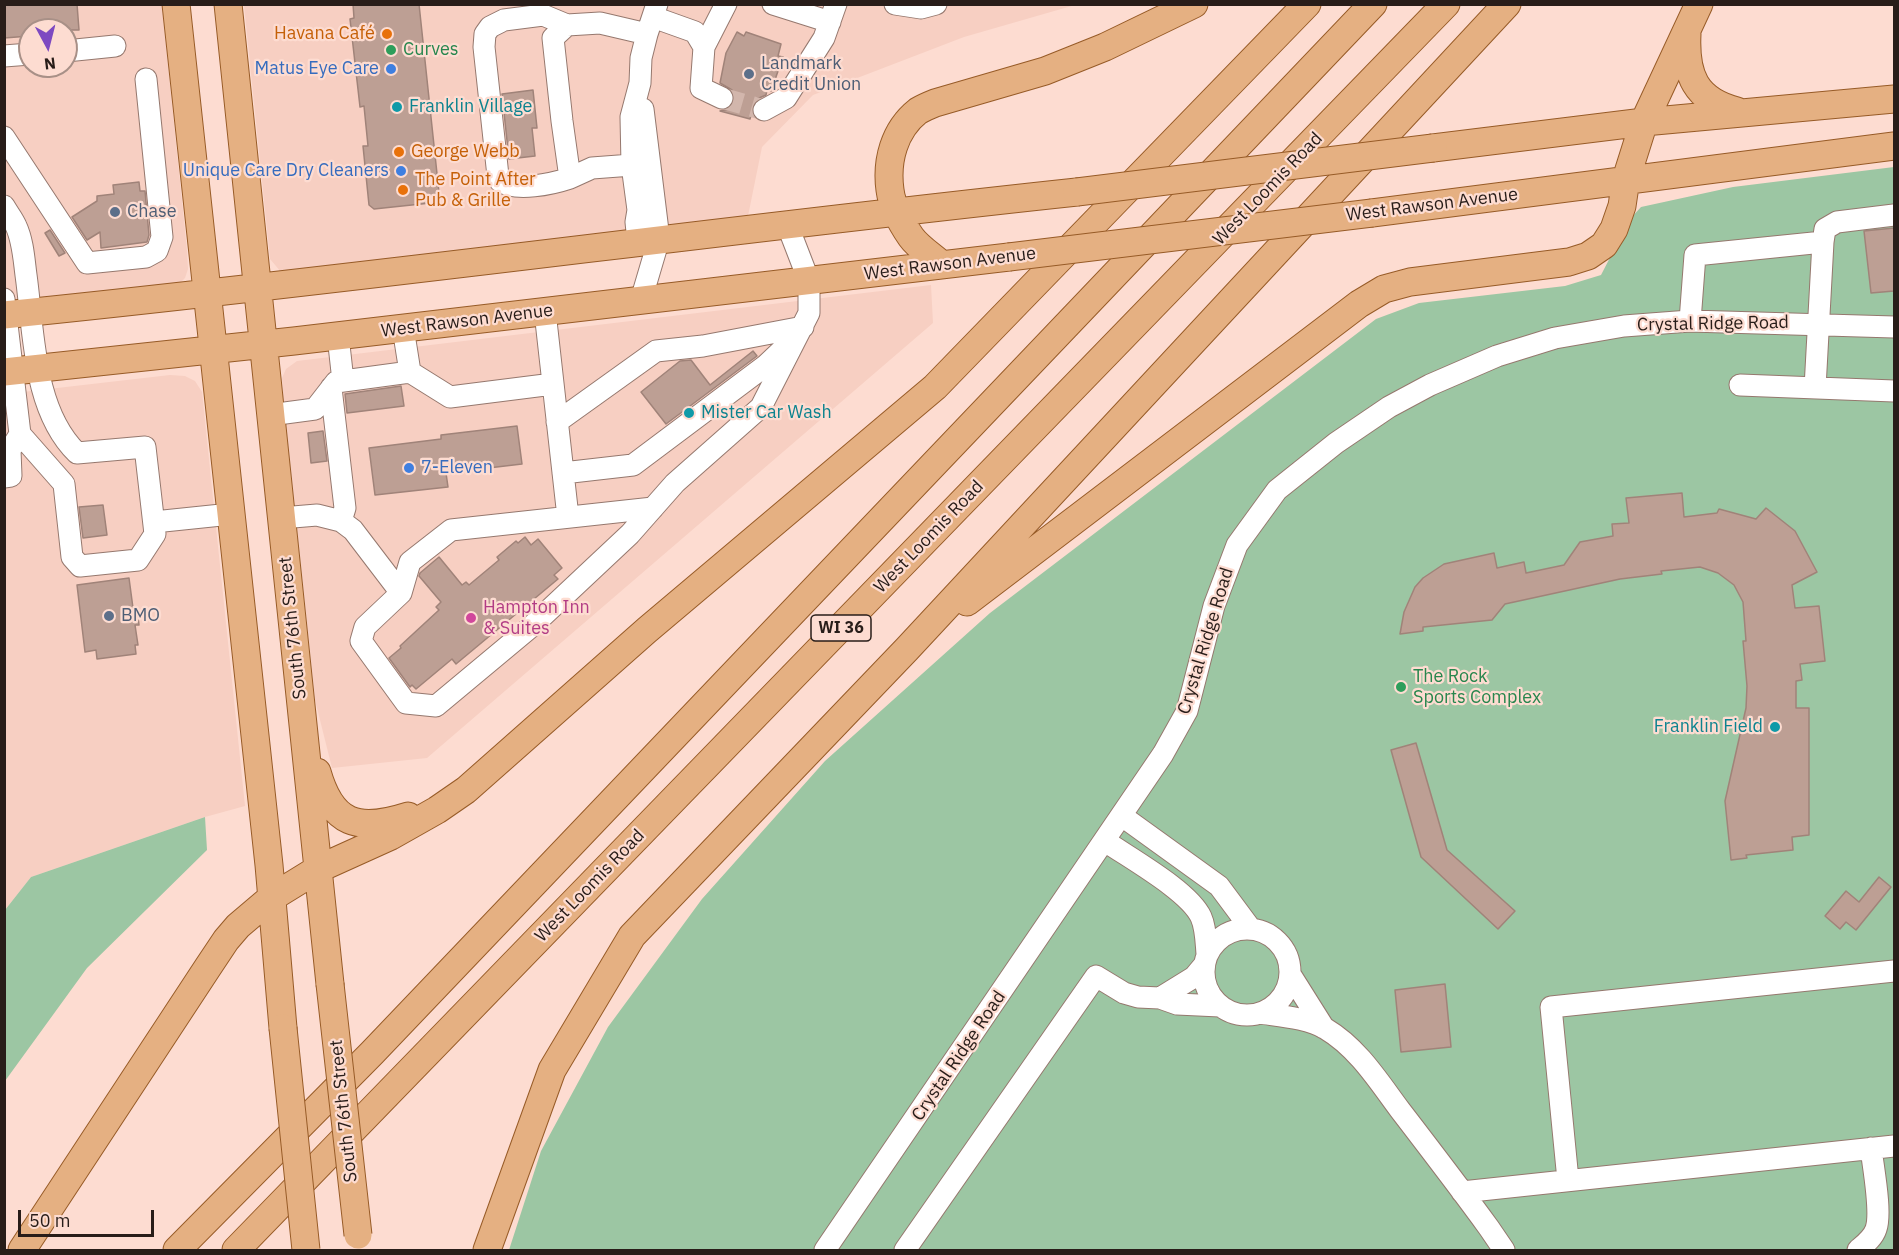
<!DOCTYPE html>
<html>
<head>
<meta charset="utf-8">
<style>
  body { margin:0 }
  #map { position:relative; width:1899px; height:1255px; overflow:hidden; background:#fddcd1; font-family:"IBM Plex Sans",sans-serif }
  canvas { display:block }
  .frame { position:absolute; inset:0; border:6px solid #281d19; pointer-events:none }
  .north { position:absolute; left:18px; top:18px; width:60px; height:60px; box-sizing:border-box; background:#fddcd1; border:2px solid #a89087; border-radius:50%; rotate:173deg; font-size:16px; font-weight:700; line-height:24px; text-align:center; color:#281d19 }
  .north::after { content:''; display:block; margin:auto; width:21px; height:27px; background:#7d49c1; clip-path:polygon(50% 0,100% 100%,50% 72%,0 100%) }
  .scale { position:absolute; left:18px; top:1210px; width:136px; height:27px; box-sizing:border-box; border:3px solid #281d19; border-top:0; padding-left:8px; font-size:18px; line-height:21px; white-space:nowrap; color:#281d19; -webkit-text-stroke:4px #fddcd1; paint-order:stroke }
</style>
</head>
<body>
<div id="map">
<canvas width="1899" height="1255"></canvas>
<div class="frame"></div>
<div class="north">N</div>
<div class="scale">50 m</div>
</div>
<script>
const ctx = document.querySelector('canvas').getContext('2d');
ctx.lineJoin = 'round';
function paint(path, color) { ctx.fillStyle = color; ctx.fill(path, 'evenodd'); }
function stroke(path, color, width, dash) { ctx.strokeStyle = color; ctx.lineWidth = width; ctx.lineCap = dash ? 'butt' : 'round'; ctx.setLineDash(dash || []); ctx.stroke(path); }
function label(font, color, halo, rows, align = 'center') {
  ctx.font = font + ' "IBM Plex Sans",sans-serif'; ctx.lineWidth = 4.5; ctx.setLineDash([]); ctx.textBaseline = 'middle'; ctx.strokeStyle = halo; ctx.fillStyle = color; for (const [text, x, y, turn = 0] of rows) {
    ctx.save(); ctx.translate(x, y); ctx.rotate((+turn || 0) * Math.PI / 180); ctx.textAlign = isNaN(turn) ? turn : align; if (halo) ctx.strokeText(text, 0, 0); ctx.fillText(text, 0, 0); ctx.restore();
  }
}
paint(new Path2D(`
  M4,5H162L187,250L188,269L185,278L178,285L5,306ZM30,30H66V66H30Z
  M244,5H1075L964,37L813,95L762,147L748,216L281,272L270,259Z
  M931,285L933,323L427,758L332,768L315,700L283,397L282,378L286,369L297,361Z
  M170,375L185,376L195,381L202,392L245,806L205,817L31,877L5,910V394Z`), '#f7cfc2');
paint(new Path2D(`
  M1894,167V1250H509L541,1151L608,1027L702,899L825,761L990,613L1376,319L1419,303L1565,286L1601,275L1630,219L1641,207L1733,187Z
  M205,817L207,850L87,968L5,1081V910L31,877Z`), '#9cc6a3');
const building = new Path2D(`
  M4,4H77L79,30H30V36L4,38Z
  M353,4H419L440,202L374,209L369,205L363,146H368L364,106L360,107L350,19L354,18Z
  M737,32L744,36L746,32L781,44L778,56L783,57L771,91L767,90L766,95L759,98H756L750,119L720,111L729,109L734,103L735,96L732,90L720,83L726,53Z
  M533,90L537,128H532L535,156L509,159L502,94Z
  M139,182L140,191H145L149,235L147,242L101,248L100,232L87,240L72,217L97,201V196L114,194L113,185Z
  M1894,228V291L1871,293L1864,231Z
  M50,230L65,253L59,256L45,233Z
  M753,351L757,356L666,424L641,392L680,361L691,360L710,385Z
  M401,386L404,406L347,413L345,394Z
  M517,426L522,464L446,473L448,487L375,495L369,448L441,439V435Z
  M323,431L327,461L311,463L308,433Z
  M1682,493L1684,517L1717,513L1719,509L1756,519L1766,508L1795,531L1817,572L1792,585L1795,608L1819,606L1825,661L1800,664L1802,680L1796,681V708H1809V835L1792,837L1793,850L1746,855L1747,858L1731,860L1725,801L1746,708L1747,686L1743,641H1746L1743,602L1734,585L1718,573L1700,567L1661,571L1662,574L1620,579L1505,604L1492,620L1423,627V631L1400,634L1404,612L1415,587L1423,578L1444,564L1494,553L1497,568L1524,562L1526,573L1564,565L1580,542L1613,536L1612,524L1629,523L1626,498Z
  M103,505L107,535L83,538L79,507Z
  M525,537L531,545L538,539L562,568L554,575L558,579L456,664L452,659L416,689L412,685L410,687L389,658L401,648L400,646L439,610L436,607L441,602L419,576L420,573L439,557L462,585L466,582L469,585L499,560L497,557L516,541L518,543Z
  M129,578L133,608H137L139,625H135L138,645H135L136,654L97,659L96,650L85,652L77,585Z
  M1416,743L1447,850L1515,911L1498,929L1421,857L1391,750Z
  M1879,877L1891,887L1856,930L1846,922L1840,929L1825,916L1846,891L1859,902Z
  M1445,984L1451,1047L1401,1052L1395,990Z`);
paint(building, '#bd9f94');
stroke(building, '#a08379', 1.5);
stroke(new Path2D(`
  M722,98L764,110`), '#d2b6ac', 21, [21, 10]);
const minor = new Path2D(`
  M773,4L830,22
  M895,4L921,8L936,4
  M653,17L695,32L704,47
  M567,25L543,15L504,20L490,27L485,34L484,47L498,176L500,181C516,192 552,184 570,178
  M66,51L115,46
  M4,56L30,54
  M722,98L701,88L704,47L726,4
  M764,110L786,98L824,38L836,4
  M4,137L87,263L146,257L157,251L162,237L146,79
  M632,165L592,168L570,178L562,121L553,38L567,25L600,23L647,34
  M4,206C8,213 13,219 16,226C23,241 24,260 26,275C34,333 33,410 77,453L145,447L155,534L138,560L80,566L72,557L64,484L20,434
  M638,242L636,222L638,210L632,165L631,117L640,83L641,58L647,34L657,4
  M1823,242L1825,229L1837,222L1894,215
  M4,299L20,434L10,450L11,476L4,477
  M641,300L659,239L643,109
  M545,312L568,517
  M1690,321L1695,255L1823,242L1815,388
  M403,328L410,372
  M338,336L343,381
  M1740,385L1894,391
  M331,388L345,508L341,521
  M270,415L315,409L336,382L410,372L450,397L553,384
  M557,422L656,351L703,346L803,327
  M563,473L633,465L765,366L784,348
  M653,508L451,530L410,562L401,593L365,627L361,641L406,703L436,706L532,626L630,534L675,483L761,407L809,313V281L787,224
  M281,518L317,515L341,521L353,530L401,593
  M154,522L231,514
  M1122,816L1219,886L1251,929
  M1105,841C1131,859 1189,891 1201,917C1206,928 1206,942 1207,954
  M1204 972a43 43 0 1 1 86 0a43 43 0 1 1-86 0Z
  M1290,974L1324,1028
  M1160,998L1194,977L1204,965
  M1260,1013C1280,1016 1309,1018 1326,1029C1358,1048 1379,1082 1400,1110C1430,1149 1460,1188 1489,1228L1504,1250
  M1568,1180L1551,1007L1894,971
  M1462,1192L1894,1146
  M825,1250L1163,754L1187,711L1214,606L1237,545L1277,490L1336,443L1389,407L1430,385L1497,356L1555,338L1624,326L1690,321L1894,327
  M905,1250L1096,976L1124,993L1138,997L1160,998L1177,1004L1220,1006
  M1858,1250C1865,1244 1873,1238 1876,1229C1882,1212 1873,1167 1871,1148`);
const major = new Path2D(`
  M176,4L269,865L283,1028
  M228,4L330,984
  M1687,34C1685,75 1695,100 1737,111
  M1433,148L1644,122L1894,99
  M1372,213L1894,146
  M942,265C932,256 918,247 911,237C902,224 892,206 890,190C886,161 894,130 918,111C923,108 930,105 935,103L1045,71L1105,47L1194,4
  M4,315C363,279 719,230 1077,192
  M4,372L294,341L1009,257
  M967,602L1359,304L1384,289L1410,282L1569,262L1588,256L1604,245L1614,229L1622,206L1626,179L1644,122L1699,4
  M317,772C332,825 358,832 408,816
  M22,1250L208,967L226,940L238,926L271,898L318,869L391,836L437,810L466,790L647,630L935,387L1307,4
  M177,1250L372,1053L1373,4
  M236,1250L1446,4
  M487,1250L552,1070L632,936L907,649L1507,4`);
stroke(minor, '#95786e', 23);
stroke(major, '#975b27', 29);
stroke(minor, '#fff', 21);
stroke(major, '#e5b082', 27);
const majorBridge = new Path2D(`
  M1077,192L1433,148
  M1009,257L1372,213
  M330,984L358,1235
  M283,1028L306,1250`);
stroke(majorBridge, '#975b27', 29, []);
stroke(majorBridge, '#e5b082', 27);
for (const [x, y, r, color] of [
  [387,34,6,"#e8710a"],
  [391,50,6,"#2e9e5b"],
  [391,69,6,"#3f7fe0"],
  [749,74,6,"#5c6f8a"],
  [397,107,6,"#0f9aa8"],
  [399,152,6,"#e8710a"],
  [401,171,6,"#3f7fe0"],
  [403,190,6,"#e8710a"],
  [115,212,6,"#5c6f8a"],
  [689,413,6,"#0f9aa8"],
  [409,468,6,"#3f7fe0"],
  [109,616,6,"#5c6f8a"],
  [471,618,6,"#d1479c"],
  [1401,687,6,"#2e9e5b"],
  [1775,727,6,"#0f9aa8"]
]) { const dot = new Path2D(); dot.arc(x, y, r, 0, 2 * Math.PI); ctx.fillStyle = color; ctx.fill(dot); stroke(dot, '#fddcd1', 2); }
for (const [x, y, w] of [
  [841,628,60]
]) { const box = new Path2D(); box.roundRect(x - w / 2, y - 13, w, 26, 4.5); ctx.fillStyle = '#fddcd1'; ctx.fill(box); stroke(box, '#281d19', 1.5); }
label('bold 16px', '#281d19', null, [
  ["WI 36",841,628]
]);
label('18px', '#c56008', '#fddcd1', [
  ["Havana Café",375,34,"right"],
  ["George Webb",411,152],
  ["The Point After",415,180],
  ["Pub & Grille",415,201]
], 'left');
label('18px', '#27864d', '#fddcd1', [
  ["Curves",403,50],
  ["The Rock",1413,677],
  ["Sports Complex",1413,698]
], 'left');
label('18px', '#4e5e75', '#fddcd1', [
  ["Landmark",761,64],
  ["Credit Union",761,85],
  ["Chase",127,212],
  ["BMO",121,616]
], 'left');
label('18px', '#366cbe', '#fddcd1', [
  ["Matus Eye Care",379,69],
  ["Unique Care Dry Cleaners",389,171],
  ["7-Eleven",421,468,"left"]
], 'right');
label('18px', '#0d838f', '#fddcd1', [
  ["Franklin Village",409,107],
  ["Mister Car Wash",701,413],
  ["Franklin Field",1763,727,"right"]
], 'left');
label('18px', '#281d19', '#fddcd1', [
  ["West Loomis Road",1268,189,-46],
  ["West Rawson Avenue",1432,205,-7],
  ["West Rawson Avenue",950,264,-7],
  ["West Rawson Avenue",467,321,-7],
  ["Crystal Ridge Road",1713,324,-1],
  ["West Loomis Road",929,537,-46],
  ["South 76th Street",293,628,-96],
  ["Crystal Ridge Road",1206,641,-73],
  ["West Loomis Road",590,886,-46],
  ["Crystal Ridge Road",959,1056,-56],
  ["South 76th Street",344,1111,-96]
]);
label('18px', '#b23c85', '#fddcd1', [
  ["Hampton Inn",483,608],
  ["& Suites",483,629]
], 'left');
</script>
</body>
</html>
